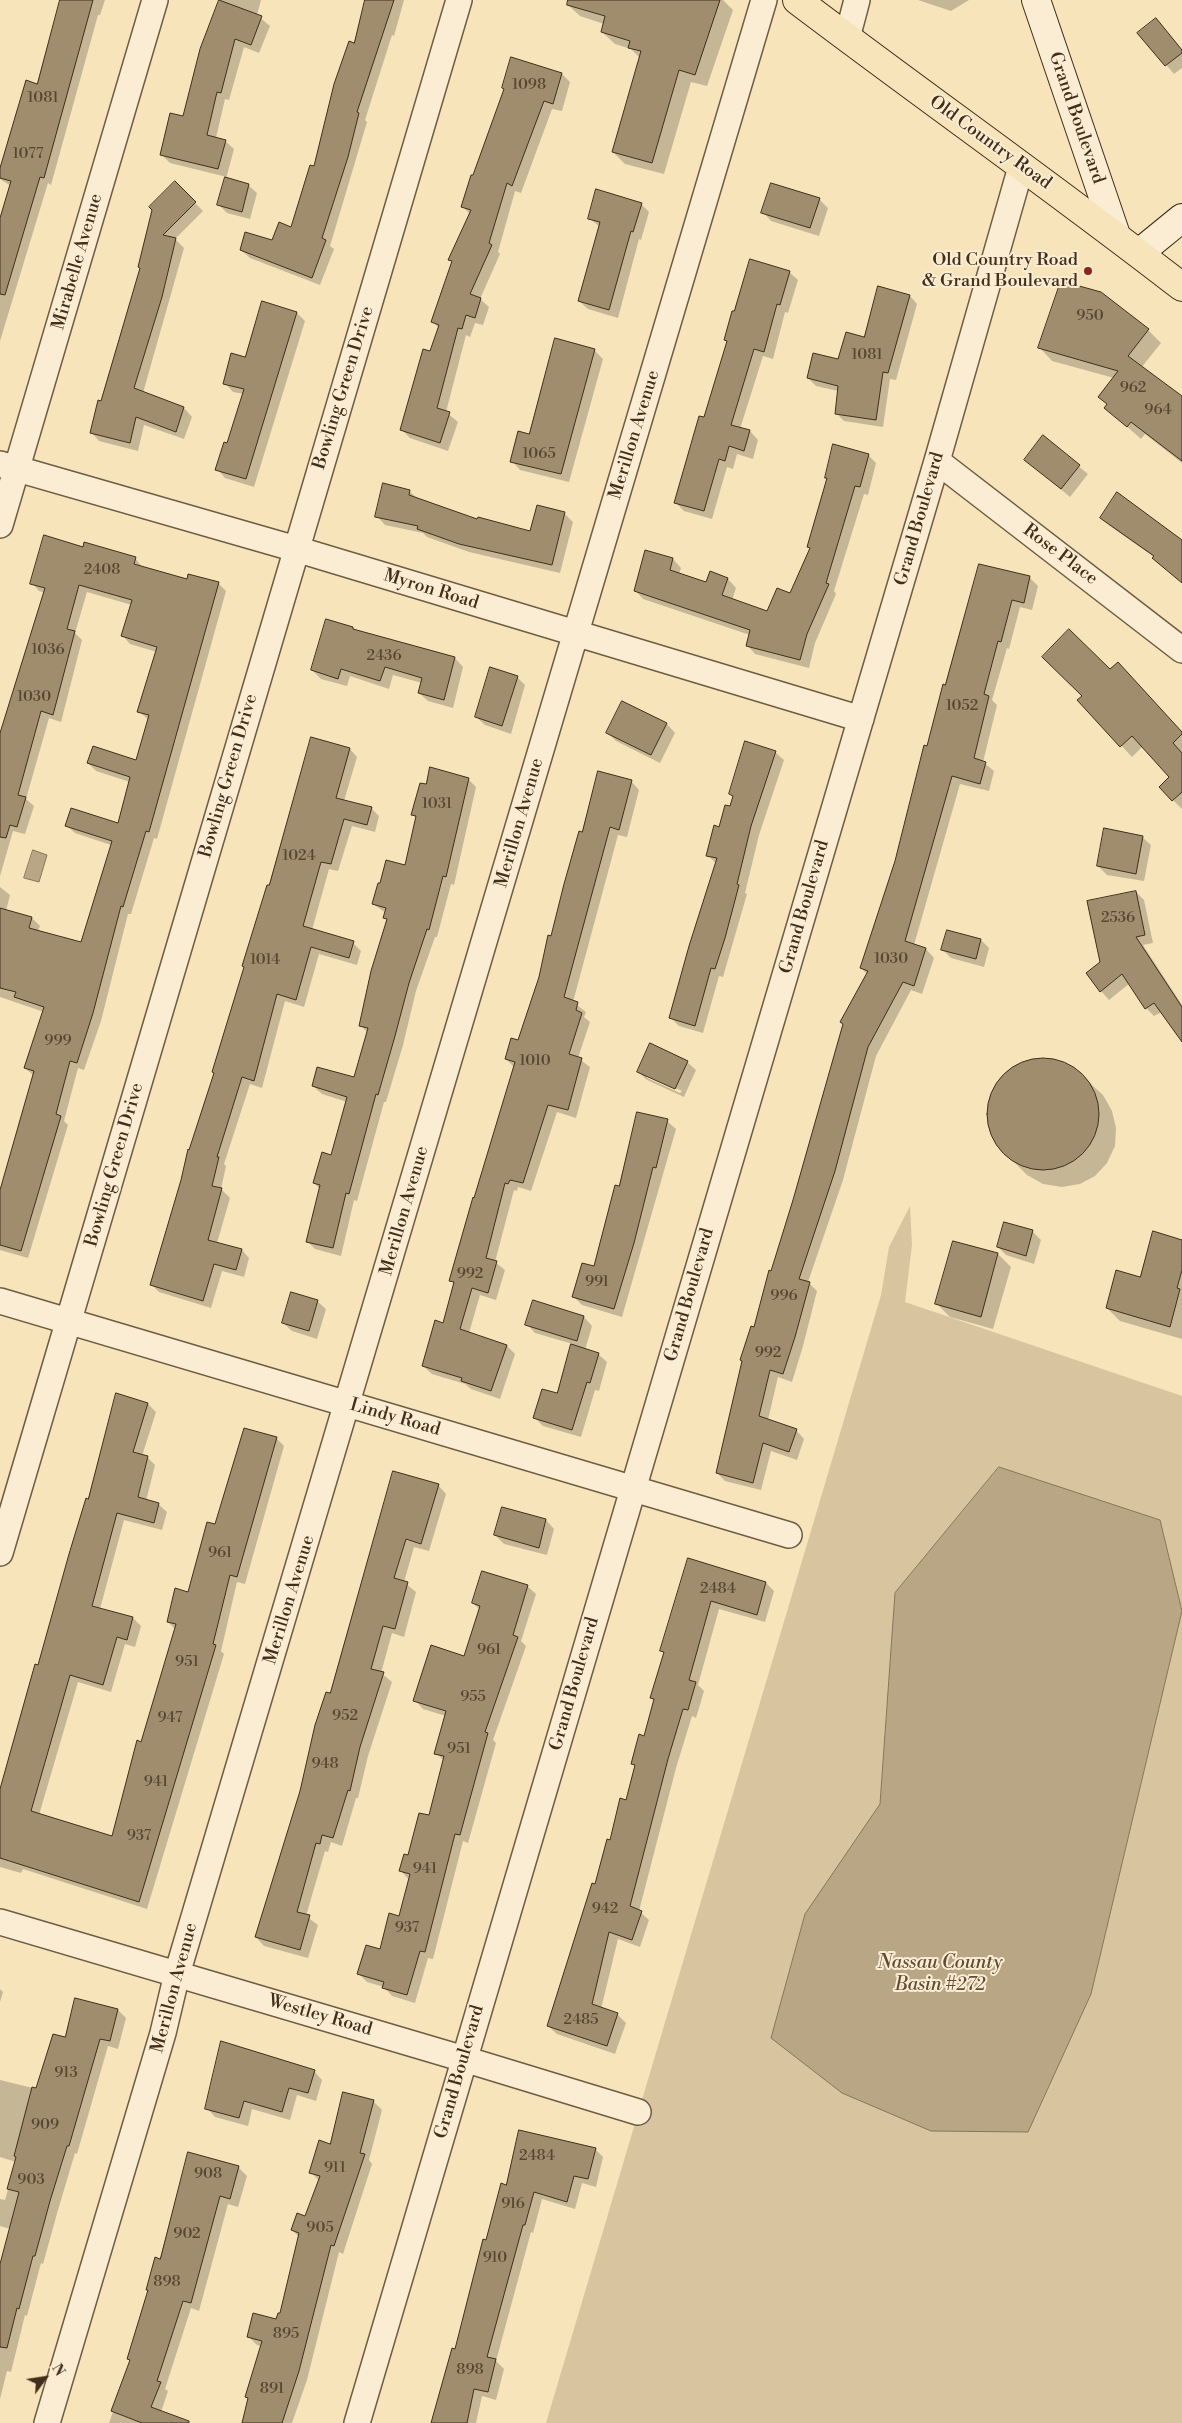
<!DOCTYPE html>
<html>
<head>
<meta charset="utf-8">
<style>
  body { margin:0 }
  #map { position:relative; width:1182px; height:2423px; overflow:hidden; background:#f7e4bb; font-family:"Libre Bodoni",serif }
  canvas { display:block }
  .north { position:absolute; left:20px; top:2353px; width:50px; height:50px; -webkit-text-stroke:4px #faedd3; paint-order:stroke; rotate:59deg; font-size:14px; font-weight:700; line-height:20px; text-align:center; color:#412e1b }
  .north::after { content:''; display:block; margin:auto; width:18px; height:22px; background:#412e1b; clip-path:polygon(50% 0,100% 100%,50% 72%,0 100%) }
</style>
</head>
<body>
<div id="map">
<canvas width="1182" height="2423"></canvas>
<div class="north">N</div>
</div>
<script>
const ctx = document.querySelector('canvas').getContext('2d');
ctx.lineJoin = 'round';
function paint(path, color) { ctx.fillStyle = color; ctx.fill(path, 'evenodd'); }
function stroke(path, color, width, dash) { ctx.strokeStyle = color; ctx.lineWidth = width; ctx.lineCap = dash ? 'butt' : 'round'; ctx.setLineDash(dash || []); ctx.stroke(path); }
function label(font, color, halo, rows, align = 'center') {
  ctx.font = font + ' "Libre Bodoni",serif'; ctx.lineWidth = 4; ctx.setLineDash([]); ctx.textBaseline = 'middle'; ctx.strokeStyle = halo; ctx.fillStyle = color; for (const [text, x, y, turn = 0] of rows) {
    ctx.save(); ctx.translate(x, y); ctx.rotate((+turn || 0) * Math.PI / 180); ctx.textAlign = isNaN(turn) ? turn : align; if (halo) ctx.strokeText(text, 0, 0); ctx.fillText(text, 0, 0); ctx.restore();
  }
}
paint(new Path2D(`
  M910,1206L912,1245L905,1302L1182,1396V2423H546L881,1295L889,1247Z`), '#d8c5a0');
const water = new Path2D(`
  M33,850L47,855L39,882L24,878Z
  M999,1467L1160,1520L1182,1611L1091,1994L1028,2132L931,2131L842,2093L771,2038L805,1914L880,1804L895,1593Z`);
paint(water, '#b9a685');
stroke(water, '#89765b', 1);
paint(new Path2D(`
  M62,0H105L100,15H98L51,185L48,183L0,341V222L11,186L0,179V173L38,85Z
  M221,0H261L257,15L270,26L259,53L244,47L229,100L225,99L216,138L225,141L234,149L226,179L248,185L257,193L250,219L227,213L219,205L227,177L170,163L161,154L183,117L202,49Z
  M367,0H404L394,36L392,35L365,120L367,122L330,246L334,249L320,285L250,258L241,250L273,241L292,228L315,168Z
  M569,0H723L733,10L707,86L691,82L664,174L625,164L613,152L640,58L631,49L615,44L602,32L604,24L580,16L567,4Z
  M918,0H969L951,11Z
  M1156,19L1182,50V68L1174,74L1139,33Z
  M512,59L562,74L570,82L562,111L552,109L521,193L515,191L498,252L500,254L480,299L489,307L483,325L475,323L470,337L466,335L446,412L458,422L448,451L410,438L401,429L439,328L433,322L453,263L450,259L470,214L463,207L505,89Z
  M175,183L203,211L175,239L184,248L143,393L184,408L192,417L184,439L144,425L138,451L99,441L91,432L141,268Z
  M819,199L828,208L819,236L771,221L763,212Z
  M641,204L649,212L641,240L639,239L618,318L588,309L579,301L600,227L589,218Z
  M789,272L798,280L788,313L785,312L773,359L763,356L740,429L750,431L758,440L753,459L737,454L733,469L727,467L712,519L684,511L676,503L728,343L725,340Z
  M1100,294L1148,330L1161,343L1141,368L1182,398V463L1145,434L1141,439L1106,408L1114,378L1052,361L1040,348Z
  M910,296L917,304L896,380L890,379L883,427L844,421L836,413L838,391L816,386L808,378L839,361Z
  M297,313L305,321L254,487L225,478L217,469L228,445L244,394L233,392L225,383L246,358Z
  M594,350L603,359L569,482L520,470L512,461Z
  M1043,437L1088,474L1070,497L1025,459Z
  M868,455L876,463L868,495L864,494L834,591L836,594L815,643L809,668L755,654L747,645L750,635L643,599L635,590L646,552L673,559L681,568L679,574L707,584L710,573L728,579L736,588L732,600L768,613L791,595L811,549L808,546L828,479L826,477Z
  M409,491L418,499L478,521L531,532L564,513L573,522L560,573L469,552L427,537L423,533L385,525L377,516Z
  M1118,494L1182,541V583L1154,557L1110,526L1101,518Z
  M83,548L135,558L143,568L188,580L218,583L226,591L157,839L154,838L131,914H128L101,1021L84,1070L78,1068L64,1121L68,1125L28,1258L0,1250V1195L34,1076L25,1068L44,1012L0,997V887L10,895L6,911L32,918L40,926L38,931L82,943L111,845L75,833L67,826L119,825L130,782L96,771L88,763L137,762L149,720L138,711L157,652L130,644L123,636L132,605L87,592L75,633L82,640L61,722L49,718L26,799L34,806L25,834L13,831L0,876V738L45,593L39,591L32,583Z
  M980,565L1030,578L1038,586L1032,610L1020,607L1009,649L1007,648L992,700L997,705L983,762L994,771L989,791L960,784L914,945L926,949L934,958L922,994L911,990L876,1056L843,1180L808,1282L817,1291L803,1346L792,1382L778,1377L768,1420L796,1430L804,1439L797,1460L771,1451L761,1490L725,1481L717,1473L755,1328L867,974L861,968L896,861Z
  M353,628L356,631L455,658L463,667L453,708L428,701L419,693L422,683L393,675L389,689L350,676L347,686L321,679L312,670Z
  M1110,671L1182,732V809L1173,800L1171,777L1143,746L1132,757L1079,700Z
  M517,677L525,685L511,734L485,725L476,717Z
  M622,702L667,724L675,733L660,763L616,741L607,732Z
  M350,749L357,757L344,801L371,808L379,816L375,832L352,826L338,871L329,869L312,930L353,943L361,951L357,965L319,954L304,1007L285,1001L262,1088L250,1084L224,1164L226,1166L221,1189L230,1198L217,1243L242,1250L249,1258L244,1277L222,1271L211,1308L159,1292L151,1284L270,887Z
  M775,752L784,760L759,835L745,893L747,894L723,977L719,976L703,1033L679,1026L670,1017L717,864L707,855L734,798L730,794Z
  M468,779L476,787L454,885L451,884L437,937H435L416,991L403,1045L386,1102H384L357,1201L354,1200L341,1256L315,1249L307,1241L320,1189L314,1183L332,1156L347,1102L322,1094L313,1086L355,1079L368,1033L360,1025L388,920L385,918L386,913L373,904L406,866L416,818L413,815L426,786Z
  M631,781L639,790L627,837L618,835L573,1002L586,1012L584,1017L590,1022L578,1058L590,1067L576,1118L557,1112L531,1191L518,1187L517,1191L514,1190L495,1262L505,1270L496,1300L480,1295L469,1333L507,1346L515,1354L500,1399L471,1389L465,1384L432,1374L423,1366L444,1324L455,1285L451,1280L515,1068L506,1059L519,1042L583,834Z
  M1142,837L1151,845L1144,881L1107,875L1098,866Z
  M1136,892L1144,900L1153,943L1143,945L1182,1005V1040L1162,1012L1154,1016L1146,1008L1130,983L1109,1000L1101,991V962Z
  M948,931L981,940L989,948L984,967L951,958L943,950Z
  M1036,1059H1054L1071,1066L1103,1095L1112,1111L1116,1128L1115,1146L1107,1163L1095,1176L1080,1184L1062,1187L1043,1184L1027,1175L996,1144L989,1127L988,1108L993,1090L1003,1075L1019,1064Z
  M687,1062L696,1070L684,1097L647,1080L638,1072ZM647,1075L682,1091L680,1093L647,1078Z
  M667,1121L676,1129L622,1317L582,1305L574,1297L595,1268L620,1188Z
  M1032,1231L1041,1240L1034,1264L1006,1255L998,1247Z
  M1182,1241V1339L1120,1321L1107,1308Z
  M954,1242L998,1254L1011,1267L993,1329L950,1317L937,1304Z
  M317,1301L326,1309L317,1339L292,1331L283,1323Z
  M534,1302L584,1317L592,1326L585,1350L598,1354L607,1362L599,1391L595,1390L581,1437L543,1426L534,1417L558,1395L573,1344L535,1333L527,1324Z
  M117,1394L148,1404L156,1412L142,1456L147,1457L155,1465L146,1501L158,1504L167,1512L162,1530L124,1520L100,1609L133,1618L141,1626L135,1647L125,1644L111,1692L78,1682L39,1815L113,1837L176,1630L168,1622L189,1593L216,1525L276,1438L284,1446L245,1584L237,1582L221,1651L224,1654L147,1909L23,1869L21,1873L0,1867V1792L89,1500Z
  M394,1472L438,1485L446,1494L429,1551L414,1547L404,1582L416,1592L404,1637L392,1633L381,1673L392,1682L368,1756L358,1798H356L342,1846L331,1842L328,1852L325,1851L306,1916L318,1925L308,1958L264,1946L256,1937L331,1694Z
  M502,1509L546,1520L554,1529L547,1555L504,1544L495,1535Z
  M689,1560L766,1583L774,1591L765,1622L719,1609L698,1685L704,1691L696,1718L692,1716L676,1768L639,1911L649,1920L640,1947L618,1939L601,2009L617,2014L626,2023L615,2054L557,2034L548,2026L611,1841L627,1801L636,1767L632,1763L645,1737L655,1701L651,1698L665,1654L661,1650Z
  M527,1586L536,1594L521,1641L526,1646L493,1740L496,1743L468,1843L463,1841L433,1959L428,1958L415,2003L392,1996L384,1987L367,1982L359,1974L381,1950L400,1917L409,1880L401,1871L429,1817L444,1761L436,1753L446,1716L423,1709L415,1700L465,1657L480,1610L473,1603Z
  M0,1989L3,1992L0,2002Z
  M76,1999L118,2010L126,2018L118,2049L108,2046L77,2154L75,2153L58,2210L43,2264L41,2263L27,2316L25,2315L11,2372L7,2371L0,2399V2269L10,2229L0,2226V2199L5,2200L16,2162L0,2157V2080L37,2089L66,2039Z
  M314,2071L322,2080L316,2101L297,2095L290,2120L252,2109L248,2126L215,2117L207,2108Z
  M373,2101L382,2110L369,2160L372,2164L343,2254L339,2252L307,2380L292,2423H243L249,2399L246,2397L261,2346L257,2345L248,2336L277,2321L281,2315L300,2238L292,2230L306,2217L319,2181L311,2172L331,2145Z
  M595,2149L603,2157L596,2187L582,2183L575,2209L542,2199L533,2233L531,2232L496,2361L504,2369L496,2400L482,2396L476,2423H433L487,2241L507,2186Z
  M189,2154L239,2168L247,2176L238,2207L228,2204L199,2311L191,2308L165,2389L168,2391L161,2412L168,2423H109L131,2361Z`), '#0003');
const building = new Path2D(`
  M60,0H93L44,178L40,177L5,295L0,294V218L11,181L0,178V168L26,80L37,84Z
  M219,0L262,16L251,45L235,39L221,93L217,92L207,135L226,140L218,169L160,155L170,113L183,116L200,49Z
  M365,0H394L357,112L359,113L348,157L322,238L326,240L312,278L240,250L245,232L272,240L279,222L291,227L310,165L314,166L334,84L349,41L354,43Z
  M568,0H720L695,75L679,70L652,163L612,152L641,51L628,48L630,41L601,32L605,16L567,5Z
  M1156,18L1182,50V53L1165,66L1137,33Z
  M511,57L562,73L553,104L544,101L512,186L507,183L489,243L492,245L470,294L481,298L475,318L466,315L462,329L458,328L437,408L450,412L440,443L400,430L423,349L430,351L439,325L431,322L452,261L448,260L471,210L461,207L471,175H473L504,89L502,88Z
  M225,177L249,184L242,212L217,205Z
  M175,181L196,202L163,235L176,238L162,297L134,388L184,407L176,432L136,417L130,443L90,433L98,400L101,401L140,268L138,267L152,210L149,207Z
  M771,183L820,198L810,228L761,213Z
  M596,189L642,203L633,232L631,231L609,310L578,301L600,222L588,219Z
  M750,259L790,271L780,305L777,304L764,352L754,349L731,425L750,430L744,451L729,446L725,461L719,459L704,511L674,503L699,416L704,417L727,341L724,340L732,311H734Z
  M1061,281L1101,292L1149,329L1128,356L1182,396V461L1131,422L1127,427L1104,408L1107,404L1098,397L1118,371L1038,348Z
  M878,286L910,295L888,373L883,372L876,420L835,414L838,386L807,378L813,353L838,359L846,332L864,337Z
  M262,301L297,312L246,479L215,470L224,442L227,443L244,389L223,384L231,353L245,357Z
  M555,338L595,349L561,474L510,462L518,431L529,434Z
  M1043,435L1080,465L1061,489L1024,460Z
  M833,444L869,454L860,487L855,486L826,583L829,584L807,634L800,660L746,646L750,630L634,591L645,550L673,558L670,570L706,582L710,571L728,578L722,595L767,611L777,588L790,593L810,548L807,547L827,478H825Z
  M383,483L410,490L409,495L477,519L478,517L530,531L537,505L565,512L552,565L459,544L417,529L418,526L375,517Z
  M1117,492L1182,540V583L1152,558L1154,556L1100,518Z
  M44,535L83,547L84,542L136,557L134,564L187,579L188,574L219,582L149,832L146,831L123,907L121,906L93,1013L77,1063L70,1061L56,1114L61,1116L21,1251L0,1245V1190L34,1071L24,1068L44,1007L14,997L16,992L0,988V908L32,917L29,928L81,942L112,841L65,826L71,808L118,823L130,777L87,763L93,746L136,760L149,715L137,712L157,647L121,636L132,600L79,585L67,629L75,631L53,715L41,711L18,795L26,797L17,827L10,825L6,838L0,837V733L45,588L30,584Z
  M979,564L1030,576L1024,603L1012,600L1001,642L998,641L984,694L989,696L974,758L986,762L980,784L952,776L905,941L926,948L914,986L903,982L868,1047L835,1171L799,1279L810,1282L795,1337L783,1374L770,1370L759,1416L797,1429L789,1452L763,1443L753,1483L716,1473L742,1361L740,1360L751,1326L754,1327L769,1270L771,1271L793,1200L843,1024L840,1022L868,971L860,968L895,861L924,745L927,746L943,684L945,685Z
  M326,619L353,627V629L455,657L444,700L418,693L422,678L385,667L380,681L341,669L338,679L311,670Z
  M1069,629L1110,669L1118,662L1182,732V734L1173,743L1182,753V792L1172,801L1159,787L1169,777L1132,736L1120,747L1077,700L1082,696L1042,657Z
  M490,667L518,676L502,726L475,717Z
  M622,701L667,723L651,755L606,733Z
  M311,737L350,748L336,798L372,807L367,825L344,819L331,864L321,862L303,926L354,941L349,958L311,947L296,1000L277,994L254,1081L242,1077L217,1157H219L212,1186L222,1188L208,1240L242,1249L236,1270L214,1264L203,1301L150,1285L181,1180L188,1149L189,1150L214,1073L212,1072L244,967L242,966L267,885H269Z
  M745,741L776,751L751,826L737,884L739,885L725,938L715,969L711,968L695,1026L669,1018L689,946L717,858L706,856L714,825L719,827L725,805L730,806L733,796L729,794Z
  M430,767L469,778L446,877L443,876L429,930L427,929L409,983L395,1036L378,1095L376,1094L349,1194L346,1193L333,1248L306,1242L320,1185L313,1183L322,1152L331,1155L347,1097L312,1086L317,1067L354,1077L368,1028L359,1026L371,971L387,919L383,918L386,908L372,904L378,883H380L386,860L405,865L416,816L411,815L420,783L426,784Z
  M598,771L632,780L619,830L610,827L564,997L578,1002L576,1010L582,1013L569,1054L582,1058L568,1110L548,1105L523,1183L510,1180L508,1184L505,1183L486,1258L497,1261L488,1293L472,1288L460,1329L507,1345L491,1391L461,1381L462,1378L422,1366L435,1320L443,1323L454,1282L449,1281L473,1197L474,1198L515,1062L505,1059L511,1038L518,1040L539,977L548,935L551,936L564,884L579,831L582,832Z
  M1104,828L1143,836L1136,874L1097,866Z
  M1136,891L1145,935L1136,937L1182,1007V1042L1154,1003L1145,1009L1122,974L1100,992L1086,973L1100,962L1087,901Z
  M947,930L981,939L976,959L941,950Z
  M650,1043L688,1061L675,1089L637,1072Z
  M987 1114a56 56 0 1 1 112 0a56 56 0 1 1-112 0Z
  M637,1112L668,1119L656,1168L653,1167L634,1243L614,1309L572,1297L582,1263L594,1266L615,1185L619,1186Z
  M1004,1222L1033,1230L1026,1256L997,1247Z
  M1153,1231L1182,1240V1270L1177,1288L1180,1289L1170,1327L1106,1308L1116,1270L1140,1277Z
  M953,1241L998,1253L981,1317L935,1304Z
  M291,1292L318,1300L309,1331L282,1323Z
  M533,1300L584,1316L577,1341L525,1325Z
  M571,1344L599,1353L590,1383L587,1382L572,1430L533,1418L542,1389L557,1393Z
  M116,1393L148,1403L133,1452L148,1456L138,1497L159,1503L154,1523L117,1513L92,1606L133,1617L127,1640L117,1637L103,1685L70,1675L31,1811L112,1836L137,1740L141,1742L176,1624L167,1622L175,1588L188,1592L207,1522L215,1524L244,1428L277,1437L237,1577L230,1575L213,1644L216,1645L139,1902L0,1858V1789L35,1664L38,1665L69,1554L86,1498L88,1499Z
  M393,1471L439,1484L421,1544L406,1539L394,1578L408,1582L395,1629L383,1626L371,1669L384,1672L360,1747L350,1791L348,1790L333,1838L322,1835L320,1844L316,1843L297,1912L310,1915L300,1950L255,1937L300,1791L315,1725L326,1692L330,1693Z
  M502,1507L546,1519L539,1548L494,1535Z
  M688,1558L766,1582L757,1615L711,1601L689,1680L696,1682L688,1710L683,1709L668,1759L630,1906L642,1911L632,1940L609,1932L592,2004L618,2013L607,2046L547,2026L592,1883L595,1884L607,1839L610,1840L620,1798L626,1800L635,1765L631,1764L639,1734L644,1736L654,1699L650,1698L664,1652L660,1651Z
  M482,1571L528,1585L513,1635L518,1637L485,1732L488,1733L460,1835L455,1834L425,1952L420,1951L407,1995L382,1988L384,1982L357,1974L366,1945L380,1949L389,1913L399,1916L410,1874L399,1871L404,1854L408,1855L419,1813L429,1815L444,1756L434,1754L446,1711L413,1701L419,1682L431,1645L464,1656L480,1606L472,1603Z
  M75,1998L118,2009L110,2041L100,2039L69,2146H67L50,2201L35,2256H33L19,2309L17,2308L7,2348L0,2347V2264L19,2192L7,2189L16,2157L14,2156L32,2087L36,2088L53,2034L65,2037Z
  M221,2041L315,2070L308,2093L289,2088L282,2112L244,2101L239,2118L205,2109Z
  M343,2092L374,2100L360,2153L365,2154L334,2246L331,2245L299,2371L282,2423H242L248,2398L245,2397L262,2341L247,2337L253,2313L276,2319L278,2313H280L299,2233L291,2230L297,2213L305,2216L320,2176L309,2173L319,2140L330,2144Z
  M519,2130L596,2148L588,2179L574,2176L567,2202L534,2192L525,2225H523L487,2357L496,2359L488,2392L474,2389L467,2423H431L452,2348L455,2349L483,2239L486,2240L501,2183L506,2185Z
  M188,2152L239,2166L230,2199L220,2196L191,2303L183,2301L157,2381L161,2382L151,2407L189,2421V2423H142L111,2411L130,2360L127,2359L148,2290H146L155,2257L160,2259Z`);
paint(building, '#a08d6e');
stroke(building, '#412e1b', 1);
const street = new Path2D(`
  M847,38L857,0
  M937,461L1182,650
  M0,464L296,549L861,719
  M0,525L155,0
  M0,1301L789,1535
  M0,1553L459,0
  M0,1922L464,2059L638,2112
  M47,2423L163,2033L177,1974L764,0
  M357,2423L937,461L1021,167`);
const secondary = new Path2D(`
  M1036,0L1116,235
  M1139,253L1182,218`);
const primary = new Path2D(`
  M797,0C925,97 1056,189 1182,287`);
stroke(street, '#6e5c43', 28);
stroke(secondary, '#412e1b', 30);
stroke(primary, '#412e1b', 30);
stroke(street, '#faedd3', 25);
stroke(secondary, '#faedd3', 28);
stroke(primary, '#f7e4bb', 28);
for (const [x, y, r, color] of [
  [1088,271,5,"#8f2418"]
]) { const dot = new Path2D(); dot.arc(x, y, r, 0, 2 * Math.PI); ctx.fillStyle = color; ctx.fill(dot); stroke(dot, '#faedd3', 2); }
label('15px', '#594630', null, [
  ["1098",529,85],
  ["1081",43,98],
  ["1077",28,154],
  ["950",1090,316],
  ["1081",867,355],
  ["962",1133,388],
  ["964",1158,410],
  ["1065",539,454],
  ["2408",102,570],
  ["1036",48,650],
  ["2436",384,656],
  ["1030",34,697],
  ["1052",962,706],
  ["1031",437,804],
  ["1024",299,856],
  ["2536",1118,918],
  ["1030",891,959],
  ["1014",265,960],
  ["999",58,1041],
  ["1010",535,1061],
  ["992",470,1274],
  ["991",597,1282],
  ["996",784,1296],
  ["992",768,1353],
  ["961",220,1553],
  ["2484",718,1589],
  ["961",489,1650],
  ["951",187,1662],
  ["955",473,1697],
  ["952",345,1716],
  ["947",170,1718],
  ["951",459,1749],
  ["948",325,1764],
  ["941",156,1782],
  ["937",139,1836],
  ["941",425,1869],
  ["942",605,1909],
  ["937",407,1928],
  ["2485",581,2020],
  ["913",66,2073],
  ["909",45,2125],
  ["2484",537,2156],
  ["911",335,2168],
  ["908",208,2174],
  ["903",31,2180],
  ["916",513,2204],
  ["905",320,2228],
  ["902",187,2234],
  ["910",495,2258],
  ["898",167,2282],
  ["895",286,2334],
  ["898",470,2370],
  ["891",272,2389]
]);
label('18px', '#412e1b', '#faedd3', [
  ["Grand Boulevard",1076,118,71],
  ["Old Country Road",990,143,36],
  ["Mirabelle Avenue",78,262,-74],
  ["Bowling Green Drive",344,388,-73],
  ["Merillon Avenue",635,435,-73],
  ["Grand Boulevard",920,519,-74],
  ["Rose Place",1060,555,37],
  ["Myron Road",431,590,17],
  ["Bowling Green Drive",229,776,-74],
  ["Merillon Avenue",520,823,-74],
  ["Grand Boulevard",805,907,-74],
  ["Bowling Green Drive",115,1165,-74],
  ["Merillon Avenue",405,1211,-74],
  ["Grand Boulevard",690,1295,-74],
  ["Lindy Road",395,1418,16],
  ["Merillon Avenue",290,1600,-73],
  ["Grand Boulevard",575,1684,-74],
  ["Merillon Avenue",175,1988,-75],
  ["Westley Road",320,2016,16],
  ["Grand Boulevard",460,2072,-74]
]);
label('18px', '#412e1b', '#faedd3', [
  ["Old Country Road",1078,261],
  ["& Grand Boulevard",1078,282]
], 'right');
label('italic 19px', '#5f4c36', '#faedd3', [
  ["Nassau County",940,1963],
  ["Basin #272",940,1985]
]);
</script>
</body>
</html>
